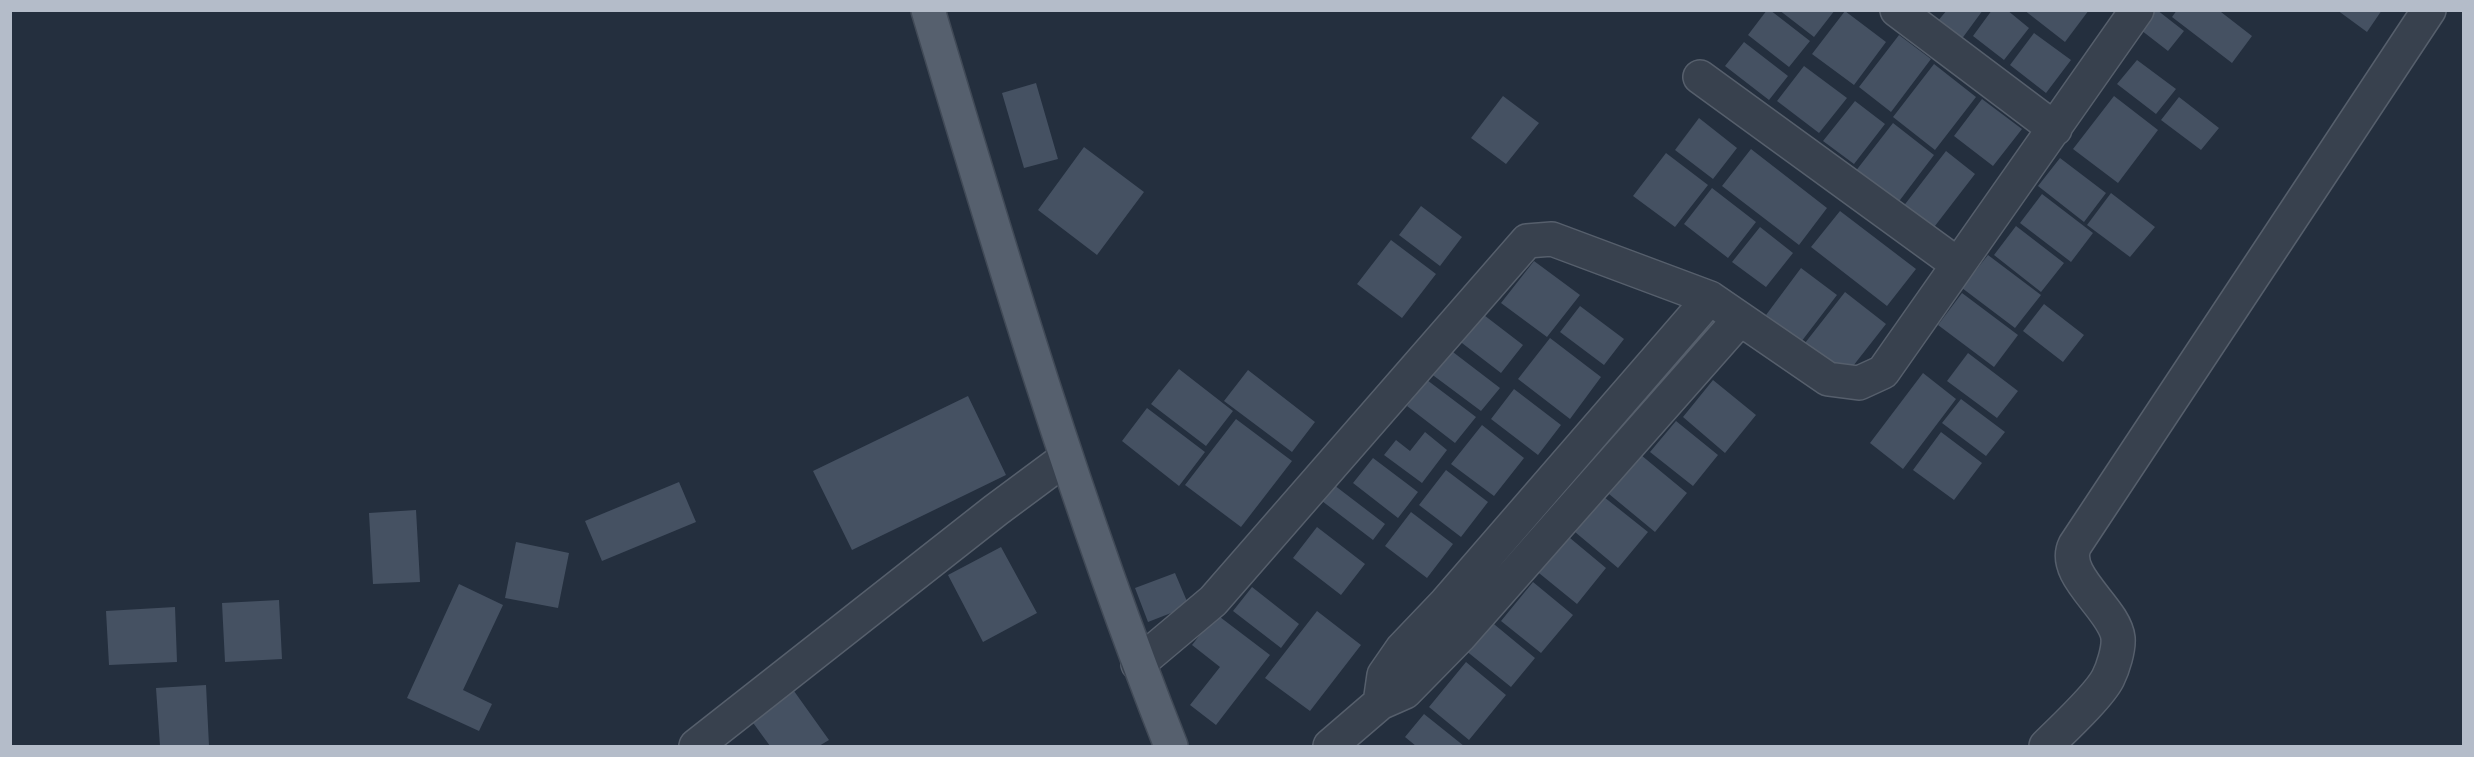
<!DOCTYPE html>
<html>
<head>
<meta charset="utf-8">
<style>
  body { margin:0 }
  #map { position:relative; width:2474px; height:757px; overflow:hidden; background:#242f3e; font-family:Rubik,sans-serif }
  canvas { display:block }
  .frame { position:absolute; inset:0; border:12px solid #b4bcc9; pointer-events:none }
</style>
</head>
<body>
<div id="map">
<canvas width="2474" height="757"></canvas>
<div class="frame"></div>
</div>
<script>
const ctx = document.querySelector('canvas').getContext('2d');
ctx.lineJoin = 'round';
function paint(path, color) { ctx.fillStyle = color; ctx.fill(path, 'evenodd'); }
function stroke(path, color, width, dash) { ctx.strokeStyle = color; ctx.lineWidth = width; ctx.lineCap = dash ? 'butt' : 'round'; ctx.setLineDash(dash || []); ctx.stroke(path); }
paint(new Path2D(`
  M1767,10H1770L1810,41L1789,67L1748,35Z
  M1779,10H1835L1814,37Z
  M1947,10H1983L1961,40L1937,22Z
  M1992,10H2007L2029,28L2004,60L1973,36Z
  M2024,10H2089L2065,42Z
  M2150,10H2157L2184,31L2168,51L2137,27Z
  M2177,10H2222L2221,12L2252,36L2232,63L2172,17Z
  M2337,10H2382L2367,32Z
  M1845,11L1886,42L1854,85L1812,54Z
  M2034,33L2071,60L2046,93L2010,65Z
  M1899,35L1931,59L1891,112L1859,87Z
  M1744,42L1788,76L1769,100L1725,66Z
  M2137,60L2176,89L2156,114L2117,84Z
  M1934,64L1976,97L1935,150L1893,117Z
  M1804,66L1847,98L1819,133L1777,101Z
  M1036,83L1058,159L1024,168L1002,93Z
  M1503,96L1539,123L1506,164L1471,138Z
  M2114,96L2158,130L2118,183L2073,149Z
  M2179,97L2219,128L2201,150L2161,120Z
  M1982,99L2022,129L1993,166L1954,136Z
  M1855,101L1885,124L1854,164L1823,141Z
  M1699,118L1737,148L1713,179L1675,150Z
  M1893,123L1934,155L1897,204L1855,172Z
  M1084,147L1144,192L1097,255L1038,210Z
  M1751,149L1827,208L1799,245L1722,186Z
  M1946,151L1975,174L1928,235L1899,212Z
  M1666,153L1708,185L1675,227L1633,196Z
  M2060,158L2106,193L2084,222L2038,186Z
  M1712,188L1756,222L1728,258L1684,224Z
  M2111,193L2155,227L2130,257L2087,225Z
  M2042,194L2093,233L2071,262L2020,223Z
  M1421,206L1462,237L1440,266L1399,235Z
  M1840,211L1916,269L1887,306L1811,247Z
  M2016,226L2064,263L2041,292L1994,255Z
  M1760,227L1793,253L1766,287L1732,262Z
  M1391,240L1436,274L1402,318L1357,284Z
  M1988,255L2041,295L2015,328L1962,288Z
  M1534,261L1580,295L1547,337L1501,303Z
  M1801,268L1837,295L1801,342L1766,315Z
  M1845,292L1886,324L1846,375L1805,343Z
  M1962,293L2018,335L1994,367L1938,325Z
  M2044,304L2084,335L2063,362L2023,331Z
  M1580,306L1624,339L1604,365L1560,332Z
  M1480,312L1523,345L1501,373L1458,340Z
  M1550,338L1601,377L1570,419L1518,379Z
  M1449,349L1500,388L1481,411L1430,373Z
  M1968,353L2018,391L1997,418L1947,381Z
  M1179,369L1233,411L1206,446L1151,404Z
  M1248,370L1315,422L1292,452L1224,401Z
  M1923,373L1956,399L1903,469L1870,443Z
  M1427,380L1476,417L1455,443L1407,406Z
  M1713,380L1756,415L1725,453L1683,417Z
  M1514,389L1561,425L1538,455L1491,419Z
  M968,396L1006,475L852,550L813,471Z
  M1961,399L2005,432L1986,456L1942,423Z
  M1147,408L1205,452L1179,486L1122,441Z
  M1236,419L1292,461L1241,527L1185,485Z
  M1676,421L1718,455L1693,486L1650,452Z
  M1482,425L1524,458L1494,496L1451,464Z
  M1425,432L1447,450L1422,483L1384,455L1396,440L1410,451Z
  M1941,432L1982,463L1954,500L1913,470Z
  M1641,455L1687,493L1655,532L1609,494Z
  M1373,458L1418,492L1398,518L1353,483Z
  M1446,470L1488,502L1461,537L1419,505Z
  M679,482L696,522L602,561L585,521Z
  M1334,485L1385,524L1373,540L1322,501Z
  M1604,497L1648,532L1618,568L1575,532Z
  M416,510L420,582L373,584L369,513Z
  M1411,512L1453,544L1427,578L1385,546Z
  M1317,527L1365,564L1341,595L1293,558Z
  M1564,533L1606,568L1577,604L1534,569Z
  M516,542L569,553L558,608L505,598Z
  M1001,547L1037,613L983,642L948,575Z
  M1175,573L1189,606L1148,622L1135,588Z
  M1533,582L1573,615L1541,653L1501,621Z
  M459,584L503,605L463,690L492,704L479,731L407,698Z
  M1252,587L1299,624L1281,648L1233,611Z
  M279,600L282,659L225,662L222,603Z
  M175,607L177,662L109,665L106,611Z
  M1317,611L1361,645L1310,711L1265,678Z
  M1216,614L1270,655L1216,725L1190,705L1220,667L1192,645Z
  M1489,620L1535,658L1511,687L1465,650Z
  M1466,662L1506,695L1469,740L1429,707Z
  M206,685L209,746H160L156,688Z
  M794,691L829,740L819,746H770L751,720Z
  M1424,714L1464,746H1416L1405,737Z`), '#455162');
const street = new Path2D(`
  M1897,10L2055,129
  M1700,77L1957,264
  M1138,664L1213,601L1527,241L1552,239L1710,298L1828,379L1859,383L1883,372L2137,10
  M1380,703L1384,675L1402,649L1444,605L1710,298
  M696,746L996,510L1066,458
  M1330,746L1380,703L1405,692L1459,637L1739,320
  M2046,746C2062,730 2099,696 2108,678C2113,668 2119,649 2118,638C2115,609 2060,575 2075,545L2429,10`);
const primary = new Path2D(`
  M928,10C1002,258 1076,506 1171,746`);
stroke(street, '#565f6c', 36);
stroke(primary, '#414a57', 36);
stroke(street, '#38414e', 33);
stroke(primary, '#56606e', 33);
</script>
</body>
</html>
